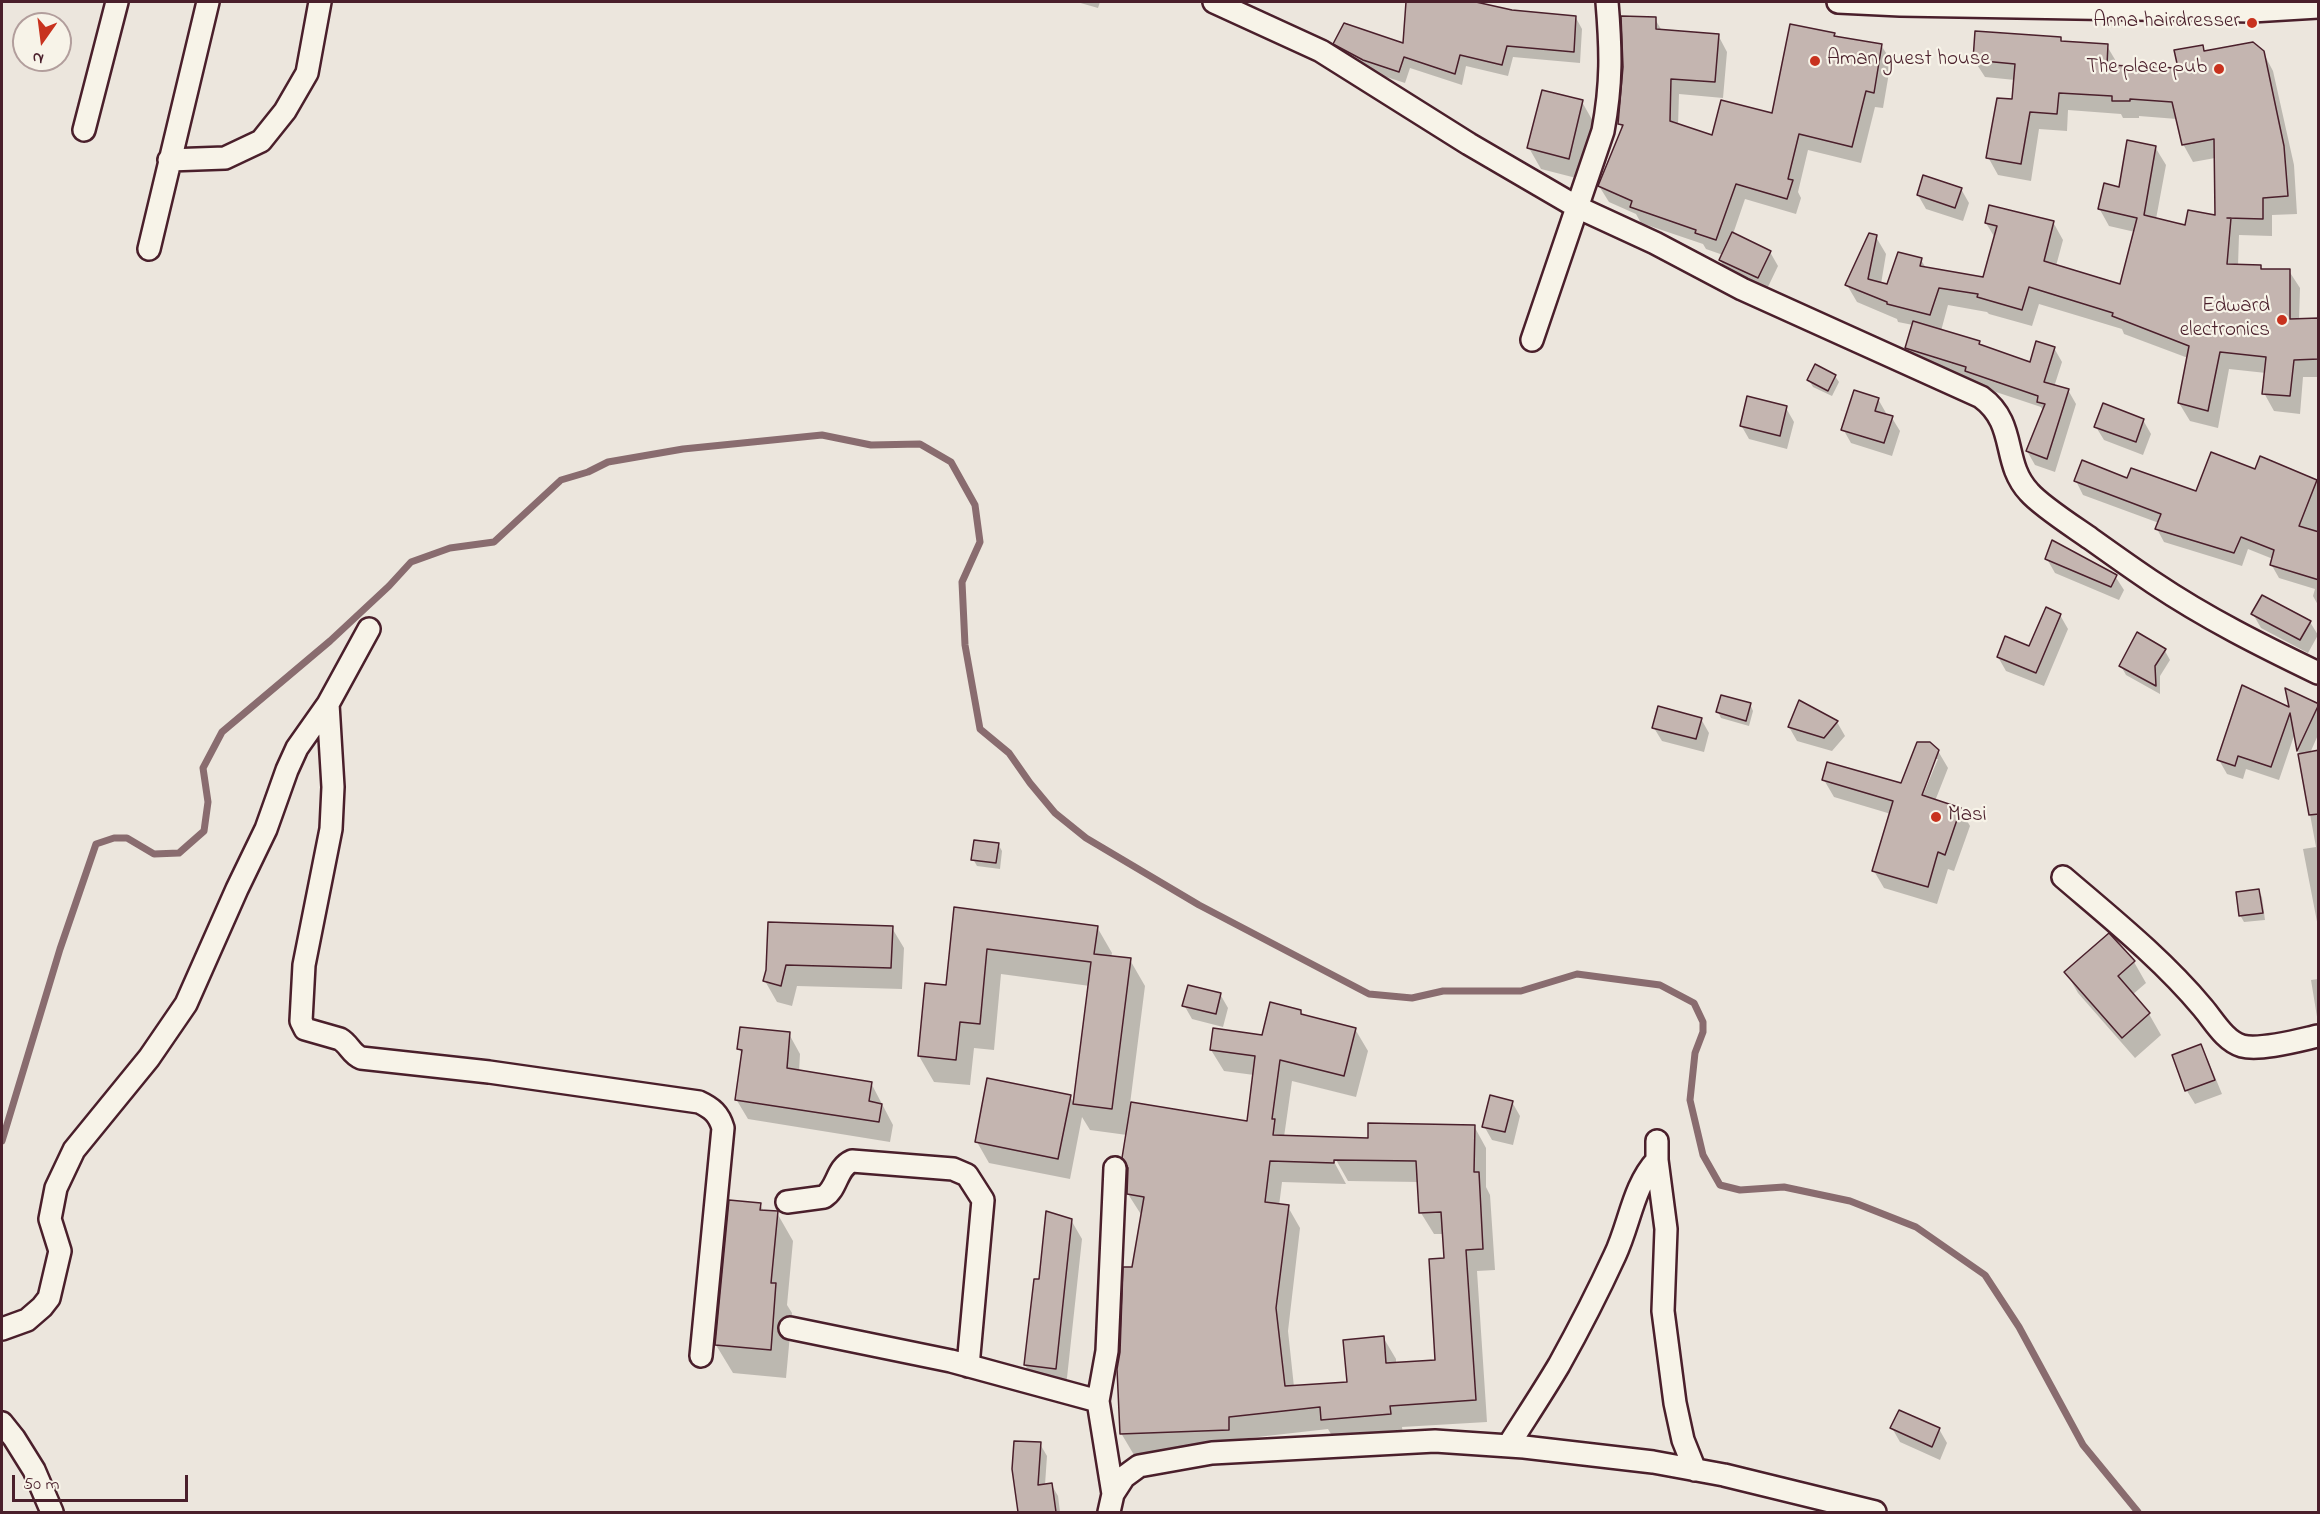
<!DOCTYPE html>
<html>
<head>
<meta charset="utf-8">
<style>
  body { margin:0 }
  #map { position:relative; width:2320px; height:1514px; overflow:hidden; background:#ece6dd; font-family:"Indie Flower",sans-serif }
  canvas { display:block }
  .frame { position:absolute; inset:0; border:3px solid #4a1f2b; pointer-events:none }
  .north { position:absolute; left:12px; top:12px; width:60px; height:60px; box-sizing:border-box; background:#f7f3e8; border:2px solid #b29e9c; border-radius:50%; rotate:194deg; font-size:16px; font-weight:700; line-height:24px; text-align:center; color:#4a1f2b }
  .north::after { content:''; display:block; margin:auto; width:21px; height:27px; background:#c8321e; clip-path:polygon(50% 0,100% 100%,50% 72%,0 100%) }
  .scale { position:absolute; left:12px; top:1475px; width:176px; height:27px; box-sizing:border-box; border:3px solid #4a1f2b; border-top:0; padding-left:8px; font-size:18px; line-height:21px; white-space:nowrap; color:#4a1f2b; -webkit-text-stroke:4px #f7f3e8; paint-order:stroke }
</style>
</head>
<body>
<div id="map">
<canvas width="2320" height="1514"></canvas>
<div class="frame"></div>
<div class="north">N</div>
<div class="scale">50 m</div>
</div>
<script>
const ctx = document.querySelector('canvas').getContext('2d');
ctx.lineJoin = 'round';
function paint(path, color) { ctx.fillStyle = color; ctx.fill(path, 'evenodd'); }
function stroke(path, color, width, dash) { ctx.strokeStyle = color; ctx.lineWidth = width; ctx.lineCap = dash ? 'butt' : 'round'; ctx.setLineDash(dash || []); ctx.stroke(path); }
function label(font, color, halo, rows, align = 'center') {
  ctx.font = font + ' "Indie Flower",sans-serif'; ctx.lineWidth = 4.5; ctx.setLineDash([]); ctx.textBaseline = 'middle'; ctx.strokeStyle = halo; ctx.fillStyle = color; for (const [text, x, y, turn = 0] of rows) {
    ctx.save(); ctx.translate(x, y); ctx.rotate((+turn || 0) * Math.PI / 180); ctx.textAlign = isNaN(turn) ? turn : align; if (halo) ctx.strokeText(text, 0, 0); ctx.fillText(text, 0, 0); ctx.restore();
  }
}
paint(new Path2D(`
  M1077,2H1100L1098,8Z
  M1407,2H1471L1512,12L1576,18L1582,29L1580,63L1513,57L1508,76L1466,66L1462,85L1410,68L1405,83L1371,72L1342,56L1335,44L1404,45Z
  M1655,19L1662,31L1718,35L1727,52L1723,98L1679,94L1678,126L1713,137L1773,114L1834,34L1835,38L1881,45L1891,61L1883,108L1875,107L1861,163L1808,150L1798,192L1801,198L1796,214L1745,199L1733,234L1770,252L1778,266L1766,291L1728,273L1720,260L1723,255L1706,249L1703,244L1641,223L1636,214L1609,202L1599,186L1623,129L1619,123Z
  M2060,39L2063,43L2107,46L2117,63V67L2180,70L2202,47L2205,52H2263L2273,71L2294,165L2297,214L2272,215V236L2239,235L2238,266H2260L2263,270L2289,271L2300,288L2299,320H2318V377H2303L2300,414L2274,411L2264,393L2266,373L2229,369L2218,428L2190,421L2179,403L2188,358L2124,334L2122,329L2039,304L2032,326L1989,314L1987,312L1948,305L1941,331L1979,342L1982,347L2031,364L2054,348L2062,362L2054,387L2068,390L2076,404L2055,472L2035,465L2027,451L2043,411L2041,407L1975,385L1971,379L1914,362L1906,348L1913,325L1898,322L1897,319L1857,302L1847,285L1876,237L1886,254L1881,284L1888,286L1921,260L1926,268L1984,279L1995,238L1986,223L2053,222L2063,240L2056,266L2122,285L2135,232L2109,226L2099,208L2120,189L2155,147L2166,165L2156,219L2186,227L2216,217L2215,158L2193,162L2183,144L2177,119L2139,116V118H2123L2121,114L2068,110L2067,131L2039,129L2031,181L1998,175L1988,157L2013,101L2015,80L1985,77L1974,60Z
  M1582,102L1594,123L1580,179L1541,169L1529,148Z
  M1961,189L1969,203L1963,221L1926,209L1918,195Z
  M1835,376L1839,382L1832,396L1813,387L1809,380Z
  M1878,399L1886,413L1885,415L1892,418L1900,431L1892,456L1851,443L1843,429Z
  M1786,408L1794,422L1787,449L1749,439L1741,425Z
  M2143,420L2151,434L2143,455L2104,440L2096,427Z
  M2261,458L2318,482V605L2313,596L2315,589L2279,578L2271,564L2273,559L2248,549L2242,566L2164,542L2157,529L2159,523L2083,495L2076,481L2127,480L2197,493L2256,471Z
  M2047,559L2115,576L2124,590L2119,600L2055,573Z
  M2253,614L2310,622L2318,635L2308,653L2261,628Z
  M2060,615L2068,629L2044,686L2006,671L1998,657L2029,648Z
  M2165,651L2170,660L2160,676V694L2126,675L2121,666Z
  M1750,704L1753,711L1749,726L1721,718L1718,712Z
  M2318,705V735L2310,753L2318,752V927L2303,849L2316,847L2295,733L2279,780L2246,769L2243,779L2227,774L2219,760L2291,709Z
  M1701,719L1709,733L1704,752L1662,741L1654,728Z
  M1837,722L1845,736L1832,751L1797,741L1789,727Z
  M1938,751L1948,768L1935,801L1960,809L1970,826L1954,871L1948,869L1937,904L1884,888L1874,871L1891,814L1834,797L1824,780L1901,785ZM1934,759H1938L1920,802L1918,801Z
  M998,844L1002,851L1000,869L977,866L973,859Z
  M2259,891L2262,897L2265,920L2244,922L2240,915Z
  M955,908L1097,927L1112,953L1111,957L1130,960L1145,986L1130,1104L1248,1123L1254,1075L1224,1071L1211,1050L1263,1037L1300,1011L1303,1016L1355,1029L1368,1051L1356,1097L1292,1081L1284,1137L1369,1140L1474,1126L1486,1148V1187L1490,1195L1495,1270L1477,1271L1487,1422L1402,1427L1403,1435L1335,1441L1328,1429L1240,1439L1241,1451L1134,1455L1121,1433L1134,1269L1142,1216L1128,1194L1127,1135L1090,1130L1082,1117L1070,1179L989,1163L977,1142L1070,1096L1074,1104L1090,986L1001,974L994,1050L974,1048L970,1085L934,1082L919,1056L947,987ZM1332,1158H1335L1348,1181L1419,1182L1421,1213L1434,1234H1444L1446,1260L1437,1361L1396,1364V1359L1383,1337L1348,1383L1294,1387L1288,1331L1300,1228L1288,1207L1279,1206L1282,1182L1346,1184Z
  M892,928L904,948L902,989L797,986L792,1006L777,1002L765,981L767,971Z
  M2134,962L2146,983L2132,995L2149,1014L2161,1035L2135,1058L2078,993L2066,972Z
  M2318,979V1023L2311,980Z
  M1220,994L1228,1008L1223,1027L1192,1019L1184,1005Z
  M789,1034L800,1054L799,1072L871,1083L893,1125L890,1142L748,1119L736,1099L743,1055L739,1049Z
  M2200,1046L2208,1060L2222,1094L2195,1104L2187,1091L2173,1056Z
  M1512,1102L1520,1116L1513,1145L1492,1140L1484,1126Z
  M760,1204L764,1212L777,1213L793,1241L787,1305L792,1313L786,1378L733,1373L716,1345Z
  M1071,1220L1082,1239L1066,1387L1036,1383L1025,1365Z
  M1892,1428L1939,1429L1947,1443L1940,1460L1900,1442Z
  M1040,1444L1047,1456L1045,1485L1051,1484L1058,1496L1060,1512H1020L1014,1469Z`), '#0003');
stroke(new Path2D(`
  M2,1141L60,949L96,844L114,838H127L154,854L179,853L204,831L208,802L203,768L222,732L330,641L389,586L411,562L450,548L494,542L561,480L588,472L608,462L683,449L822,435L871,445L920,444L951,462L975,505L980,542L962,582L965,645L980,729L1009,753L1030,783L1055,813L1086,838L1199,905L1369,994L1412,998L1443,991H1521L1577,974L1660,985L1694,1003L1703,1022V1032L1695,1053L1690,1100L1703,1155L1720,1185L1740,1190L1784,1187L1850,1201L1916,1227L1985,1275L2019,1327L2083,1445L2138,1512`), '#896c6f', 7);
const building = new Path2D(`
  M1406,2H1476L1512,10L1576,16L1574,52L1507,46L1502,65L1460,55L1455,74L1404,57L1399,72L1363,60L1333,44L1344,23L1403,43Z
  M1621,16L1656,17V29L1719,34L1715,82L1671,79L1670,121L1712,135L1721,100L1772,113L1790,24L1835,33L1834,36L1882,44L1874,93L1866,91L1852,147L1799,134L1788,179L1793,180L1787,199L1736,184L1716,240L1695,233L1696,230L1630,207L1632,201L1598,186L1623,125L1618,124L1623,67Z
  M1975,31L2061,37V41L2108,44L2107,65L2178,68L2174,50L2203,45L2204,51L2253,42L2264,51L2284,146L2288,196L2263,198V219L2227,218H2231L2227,264L2261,265V269H2290V319L2319,318V359L2294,360L2290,396L2262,394L2266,357L2220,352L2208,411L2178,403L2189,346L2112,316L2113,313L2029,287L2022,310L1977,297L1978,294L1939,288L1930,315L1887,304V302L1845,285L1869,233L1877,235L1868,279L1887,284L1898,252L1922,258L1920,266L1983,277L1997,226L1985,223L1989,205L2054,221L2044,261L2120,284L2137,218L2098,209L2104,183L2119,187L2127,140L2156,146L2144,215L2185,225L2188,210L2215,215L2214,139L2182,145L2172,102L2130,99V101H2112V96L2059,93L2057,114L2030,112L2021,164L1986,158L1997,98L2012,99L2015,64L1973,60Z
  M1542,90L1583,100L1569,159L1527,148Z
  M1923,175L1962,188L1955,208L1917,195Z
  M1732,232L1771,251L1758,278L1719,260Z
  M1913,321L1980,341L1979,344L2030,362L2036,341L2055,347L2044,382L2069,389L2047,459L2026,451L2045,404L2037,402L2038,396L1965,371L1966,367L1905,348Z
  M1815,364L1836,375L1828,391L1807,380Z
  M1854,390L1879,398L1875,411L1893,416L1884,443L1841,430Z
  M1747,396L1787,406L1780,436L1740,426Z
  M2103,403L2144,419L2136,442L2094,427Z
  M2211,452L2255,469L2260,456L2317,480L2299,526L2319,532V580L2270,565L2274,550L2241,537L2234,553L2155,529L2161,514L2074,481L2082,460L2127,478L2131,468L2196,491Z
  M2052,540L2117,575L2111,587L2045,559Z
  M2262,595L2311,621L2300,640L2251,614Z
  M2046,607L2061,614L2036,673L1997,657L2005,636L2029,646Z
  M2137,632L2166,649L2155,666L2156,686L2119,666Z
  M2242,685L2289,707L2285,688L2319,704L2297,751L2290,713L2271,767L2238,756L2235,766L2217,760Z
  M1721,695L1751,703L1746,721L1716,712Z
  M1799,700L1838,721L1824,738L1788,727Z
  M1658,706L1702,718L1696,739L1652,728Z
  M1917,742H1930L1939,750L1922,795L1961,808L1945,855L1938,852L1928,887L1872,871L1893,801L1822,780L1827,762L1901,783Z
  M2319,750V814L2309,815L2298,754Z
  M974,840L999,843L996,863L971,860Z
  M2259,889L2263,913L2239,916L2236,892Z
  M954,907L1098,926L1094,954L1131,958L1112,1109L1073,1104L1091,962L987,949L980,1024L960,1022L956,1060L918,1056L925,983L946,985Z
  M768,922L893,926L891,968L786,965L781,986L763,981L766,970Z
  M2109,933L2135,961L2118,976L2150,1013L2122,1038L2064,972Z
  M1188,985L1221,993L1216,1014L1182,1006Z
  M1270,1002L1301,1010V1014L1356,1028L1344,1076L1280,1060L1272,1119H1275L1273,1135L1368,1138V1123L1475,1125L1474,1172H1479L1483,1249L1466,1250L1476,1400L1390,1406L1391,1414L1321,1420L1320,1407L1229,1417V1430L1120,1434L1117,1369L1120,1352L1123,1267H1132L1144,1197L1127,1194L1128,1168L1122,1158L1131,1102L1247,1121L1255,1056L1210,1050L1213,1028L1262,1035ZM1334,1160L1416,1161L1419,1213L1441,1212L1444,1258L1429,1259L1435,1360L1386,1363L1384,1336L1343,1340L1347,1382L1285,1386L1276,1308L1289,1205L1265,1202L1270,1161L1334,1163Z
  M740,1027L790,1032L787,1068L872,1082L869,1101L882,1104L879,1122L735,1100L742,1050L737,1049Z
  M2201,1044L2215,1080L2185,1091L2172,1055Z
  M987,1078L1071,1095L1058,1159L975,1142Z
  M1490,1095L1513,1101L1505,1132L1482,1127Z
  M729,1200L761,1203L760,1210L778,1211L771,1283H776L771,1350L715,1345Z
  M1046,1211L1072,1219L1056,1369L1024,1365L1034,1279H1039Z
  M1899,1410L1940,1428L1932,1447L1890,1428Z
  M1014,1441L1041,1442L1038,1485L1052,1483L1056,1512H1018L1012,1469Z`);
paint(building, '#c4b5b0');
stroke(building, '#4a1f2b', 1.5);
const street = new Path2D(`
  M1214,2L1321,51L1469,144L1577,207L1655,243L1742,289L1981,397C2018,424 2001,462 2029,492C2041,506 2074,527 2091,539C2112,554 2133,569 2154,583C2206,618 2262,646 2318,673
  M1838,2L1900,5L2252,11L2318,7
  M84,130L117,2
  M169,160L225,158L261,141L285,111L307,73L320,2
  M149,249L208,2
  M1532,340L1603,131C1612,83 1611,50 1607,2
  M328,704L333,787L331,829L304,965L301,1021L305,1029L340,1039C349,1044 351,1054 361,1058L489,1072L699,1102C712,1108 719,1114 723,1128L701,1356
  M2063,877C2112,919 2162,959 2203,1008C2214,1021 2225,1041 2242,1046C2260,1051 2300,1040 2318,1036
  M1657,1160L1666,1229L1663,1311L1675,1403L1683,1440L1695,1470
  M787,1202L824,1197C838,1188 836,1168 852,1161L953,1169L967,1175L983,1200L968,1366
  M790,1328L951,1361L1098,1401
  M2,1329L27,1320L42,1307L49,1298L60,1251L50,1219L56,1188L74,1150L149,1058L186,1004L237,889L266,829L287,770L297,748L328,704L369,629
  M2,1423L14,1438L34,1470L52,1512
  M1508,1446C1525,1419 1543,1392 1559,1365C1579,1329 1598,1292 1615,1255C1630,1223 1633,1186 1657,1160V1141
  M1113,1494L1098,1401L1107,1351L1115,1168
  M1109,1512L1113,1494L1124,1477L1139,1466L1212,1453L1435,1441L1524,1447L1653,1462L1724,1475L1875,1512`);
stroke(street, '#4a1f2b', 26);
stroke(street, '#f7f3e8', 21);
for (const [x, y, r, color] of [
  [2252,23,6,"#c8321e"],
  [1815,61,6,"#c8321e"],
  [2219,69,6,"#c8321e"],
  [2282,320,6,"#c8321e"],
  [1936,817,6,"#c8321e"]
]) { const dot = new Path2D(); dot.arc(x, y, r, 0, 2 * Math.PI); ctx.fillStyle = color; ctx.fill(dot); stroke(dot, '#f7f3e8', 2); }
label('21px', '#4a1f2b', '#f7f3e8', [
  ["Anna hairdresser",2240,23],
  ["Aman guest house",1827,61,"left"],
  ["The place pub",2207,69],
  ["Edward",2270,308],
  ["electronics",2270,332],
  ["Masi",1948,817,"left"]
], 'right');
</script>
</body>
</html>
